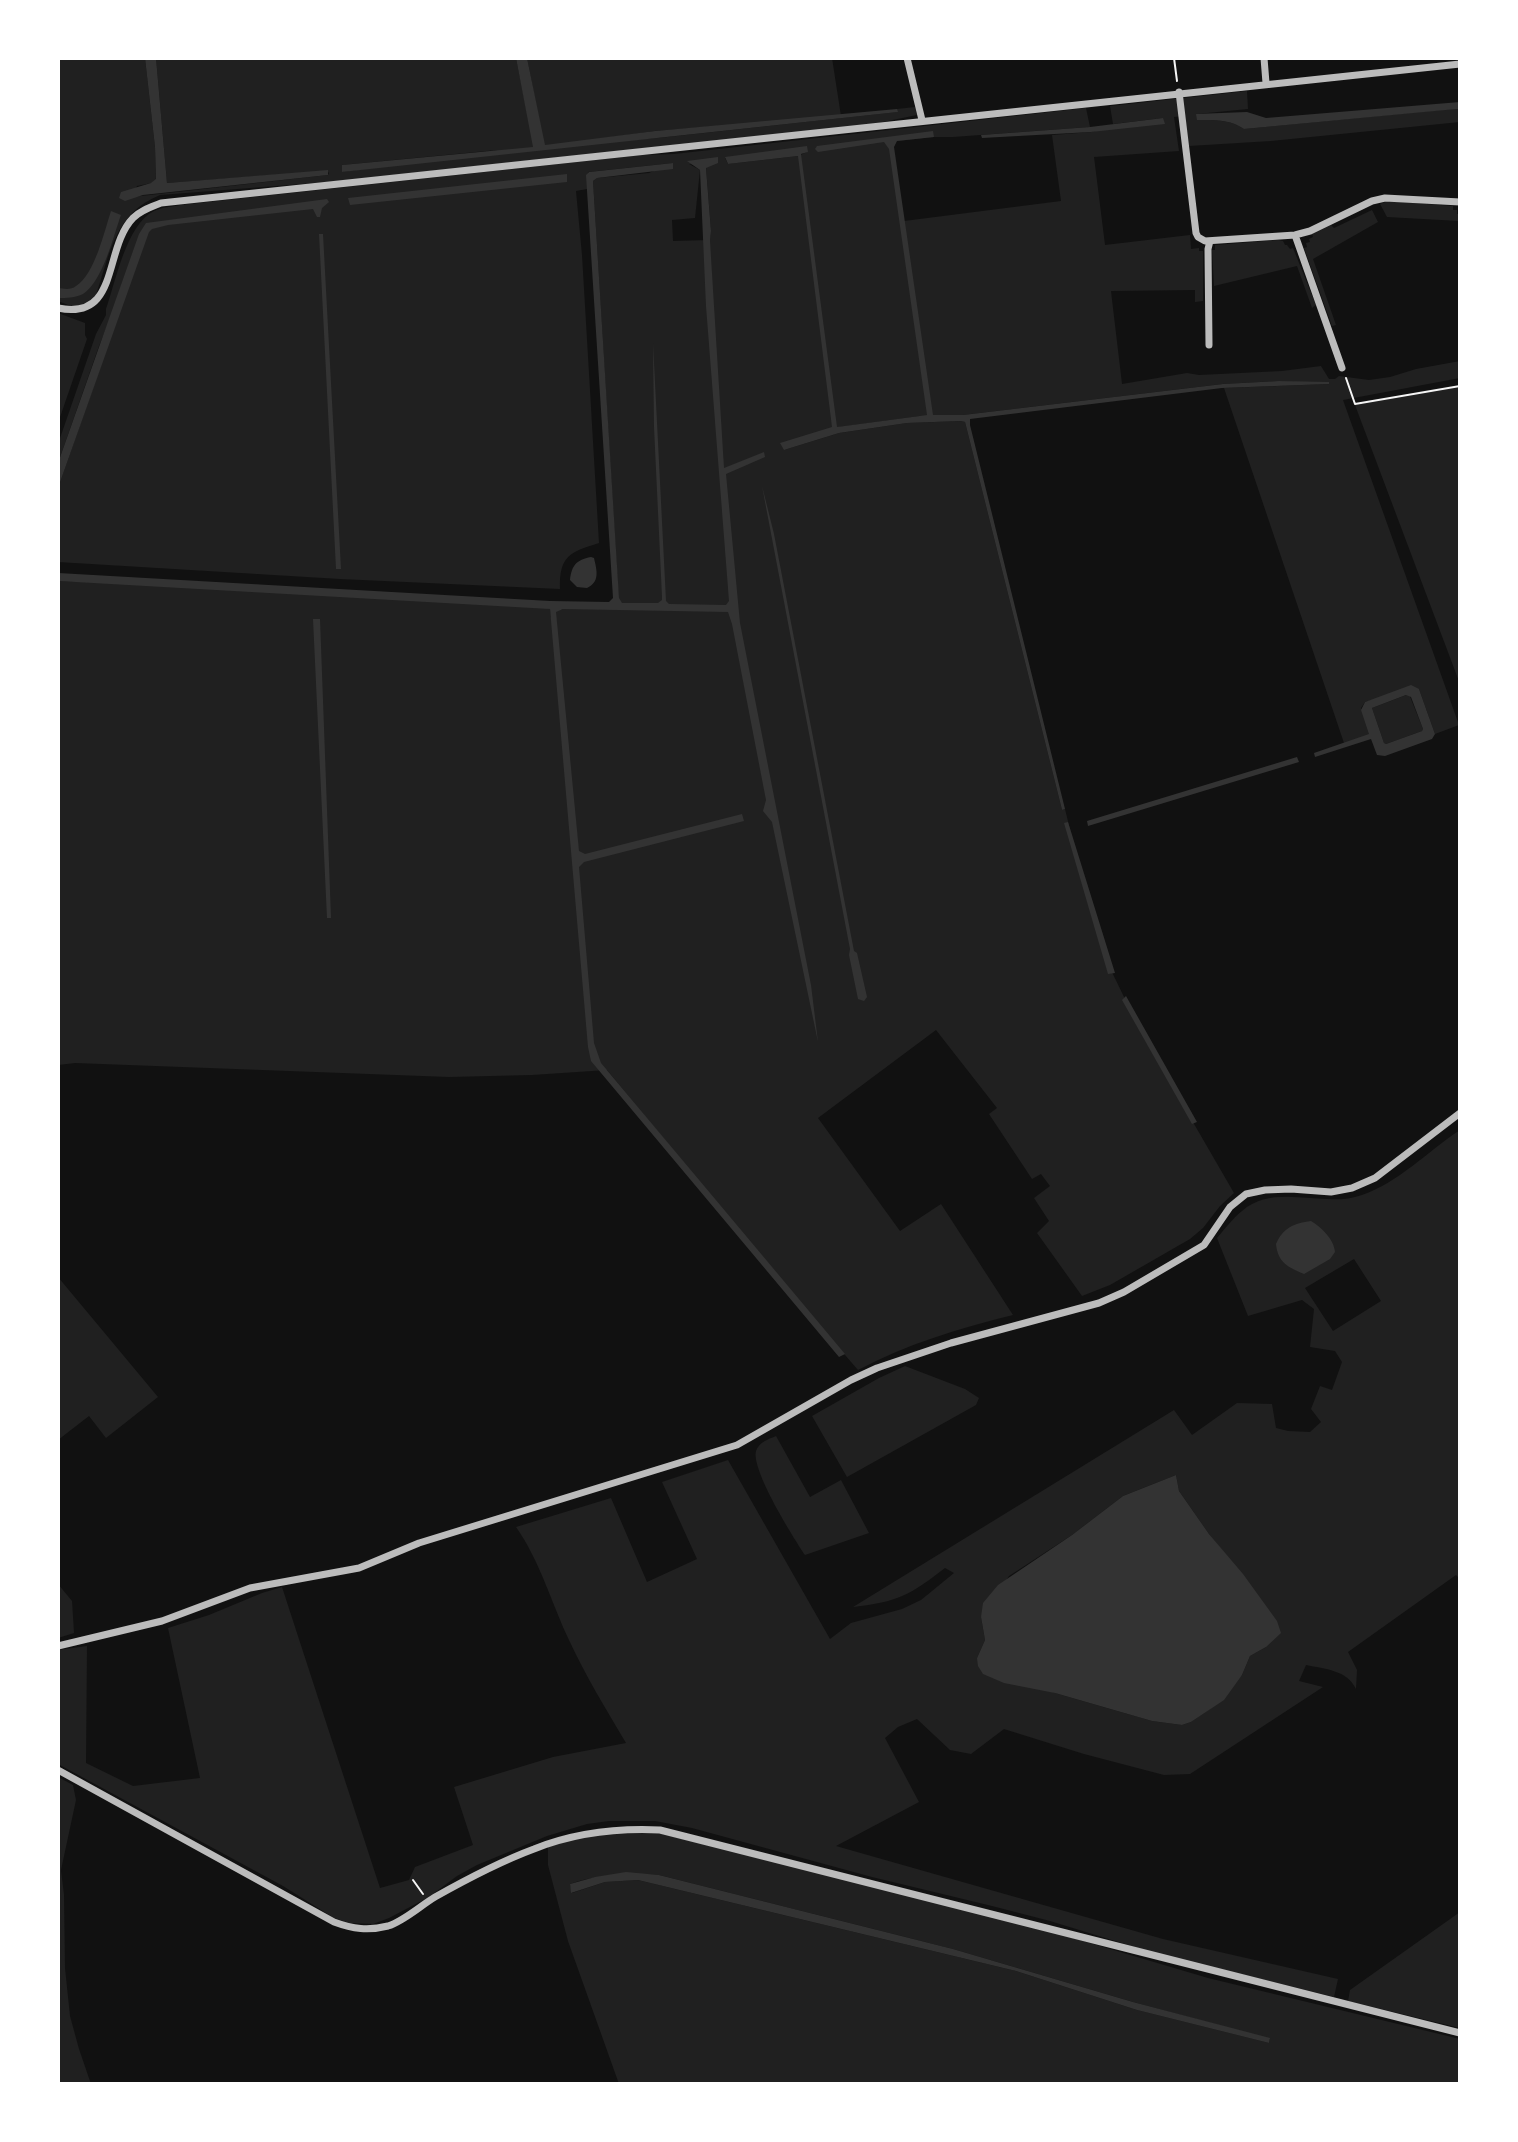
<!DOCTYPE html>
<html>
<head>
<meta charset="utf-8">
<style>
  body { margin:0 }
  #map { position:relative; width:1518px; height:2142px; overflow:hidden; background:#111; font-family:"PT Sans",sans-serif }
  canvas { display:block }
  .frame { position:absolute; inset:0; border:60px solid #fff; pointer-events:none }
</style>
</head>
<body>
<div id="map">
<canvas width="1518" height="2142"></canvas>
<div class="frame"></div>
</div>
<script>
const ctx = document.querySelector('canvas').getContext('2d');
ctx.lineJoin = 'round';
function paint(path, color) { ctx.fillStyle = color; ctx.fill(path, 'evenodd'); }
function stroke(path, color, width, dash) { ctx.strokeStyle = color; ctx.lineWidth = width; ctx.lineCap = dash ? 'butt' : 'round'; ctx.setLineDash(dash || []); ctx.stroke(path); }
paint(new Path2D(`
  M58,58H145L155,147L156,180L152,183L137,186L132,197L328,175L329,173L327,171L167,183L156,58H516L534,146L544,145L527,58H832L841,116L655,131L563,144L658,138L897,112V109L915,107L917,115L873,124L328,182L160,195C115,213 110,253 96,295L91,302L76,308L58,301ZM497,150L342,172V165Z
  M1247,91L1248,109L1197,114V120C1215,120 1229,119 1244,129L1460,108V122L1271,141L1189,146L1185,116L1174,117L1179,151L1094,157L1105,245L1190,235L1191,249L1199,248V251H1203V301L1195,302V290L1111,291L1122,384L1187,373L1199,375L1282,371L1321,366L1329,379H1335L1339,376L1369,380L1390,377L1416,369L1460,361V378L1343,400L1459,725L1435,734L1419,689L1365,702L1361,708L1371,737L1345,746L1224,388L1329,384L1279,381L1223,384L963,415L920,416L832,428L784,450L839,433L907,423L961,421L965,422L1062,810L1065,809L1087,900L1108,964L1142,1034L1234,1193L1220,1206L1203,1228L1190,1239L1110,1285L1082,1296L1037,1233L1049,1221L1034,1198L1050,1186L1041,1174L1032,1179L989,1114L997,1108L936,1030L818,1118L900,1231L941,1204L1013,1315C960,1328 907,1344 858,1370L794,1296L607,1070L532,1075L449,1077L75,1063L58,1065V581L349,591L546,607L550,609L551,618L556,611L563,609L619,605L593,181L597,178L649,173L673,163L588,172L587,189L576,191L582,255L599,543C570,552 559,556 560,589L340,579L58,562V488L107,348L133,263L99,346L58,463V444L96,334L106,315V309C116,281 126,225 154,211C162,207 172,207 180,205L642,155L674,154L1086,108L1090,127L953,137H934L897,141L893,144L904,221L1061,201L1052,135L1091,132L1163,118L1113,124L1110,106ZM807,147V152L798,156L728,164L725,158ZM689,164L708,166L706,167L711,231L710,240L673,241L672,220L695,218L700,170Z
  M1388,201L1453,206V210H1457V214H1460V227L1459,221L1387,217L1380,204Z
  M1372,210L1378,222L1313,259L1336,325L1332,326L1304,248L1307,247L1306,243L1310,242L1309,239L1313,237L1312,234L1331,225L1334,228Z
  M1278,240L1283,241L1285,245H1287L1290,249L1293,248L1316,305L1312,308L1297,266L1214,286L1212,250H1215V245Z
  M58,313L85,323V335L87,339L58,423Z
  M1460,387V684L1355,405Z
  M1409,694L1423,729L1422,731L1386,744L1384,743L1372,708Z
  M1460,1130V1579L1456,1575L1348,1652L1357,1670L1356,1689C1347,1670 1325,1669 1306,1665L1299,1681L1323,1687L1190,1774L1164,1775L1084,1754L1004,1729L971,1754L950,1750L917,1719L898,1727L885,1738L919,1802L836,1846L1163,1939L1338,1979L1334,1997L1151,1952L1050,1921L992,1906L872,1877L692,1828L655,1821H609L587,1824L547,1836L477,1865L457,1876L429,1897L389,1918L373,1924L349,1923L334,1918L283,1886L58,1764V1650L87,1646L86,1763L133,1786L200,1778L168,1628L209,1615L262,1593L282,1587L380,1888L409,1880L415,1867L473,1845L454,1787L553,1757L626,1743C606,1709 585,1675 569,1640C551,1602 540,1561 516,1527L611,1498L647,1582L697,1559L662,1482L728,1460L830,1639L851,1623L902,1609L921,1600L954,1573L945,1568C910,1595 898,1602 853,1607L1174,1410L1192,1435L1237,1403L1272,1404L1276,1428L1288,1431L1310,1432L1321,1422L1311,1409L1320,1386L1332,1390L1342,1362L1335,1351L1310,1347L1314,1309L1302,1300L1248,1316L1217,1238C1225,1229 1232,1219 1242,1211C1275,1182 1324,1209 1362,1195C1398,1183 1428,1151 1460,1130ZM1354,1259L1381,1301L1333,1331L1305,1288ZM1176,1475L1179,1491L1209,1534L1253,1589L1266,1647L1250,1656L1242,1675L1210,1709L1191,1722L1182,1725L1152,1721L1055,1693L977,1658L985,1640L981,1617L1009,1576L1072,1535L1123,1496Z
  M58,1277L158,1397L106,1438L89,1416L58,1440Z
  M905,1366L965,1389L979,1398L976,1405L847,1477L812,1416L879,1378Z
  M776,1436L810,1497L841,1480L869,1533L805,1555C793,1537 751,1470 756,1451C759,1442 769,1439 776,1436Z
  M58,1584L72,1601L74,1633L58,1638Z
  M58,1777L73,1785L76,1800L61,1870L64,1895L65,1968L70,2016L79,2049L91,2084H58Z
  M643,1829L1046,1930L1208,1978L1460,2039V2084H619L568,1941L548,1865V1847L583,1836ZM644,1874L659,1875L953,1949L1133,2002L1270,2039L1269,2043L1137,2010L1016,1971L638,1880L605,1882L572,1893L570,1884C594,1875 619,1875 644,1874Z
  M1460,1912V2028L1348,2001L1350,1990Z`), '#202020');
paint(new Path2D(`
  M145,58H156L167,183L328,170V175L143,195L125,201L119,198L121,192L151,183L156,179L155,147Z
  M516,58H527L545,145L655,131L897,109L898,112L342,172V165L533,147Z
  M1460,102V109H1456L1244,129C1229,119 1215,120 1197,120L1196,114L1247,112L1266,118Z
  M1163,118L1165,124L1091,132L982,138L981,135L1090,127Z
  M933,131L934,137L897,141L894,147L933,415H963L1223,384L1279,381L1329,382V384L1222,388L970,419V425L1065,809L1062,810L965,422L961,421L907,423L839,433L784,450L780,443L832,427L798,156L728,164L725,157L807,146L808,152L801,154L837,427L927,415L889,149L884,142L818,152L815,149L817,146Z
  M718,157V163L706,168L711,231L710,241L724,468L764,452L765,457L726,474L740,623L811,985L818,1042L772,822L763,811L766,800L732,624L728,612L563,609L556,612L579,851L585,854L742,814L744,821L584,862L579,867L594,1043L601,1063L845,1354L839,1357L591,1061L588,1047L550,609L58,581V573L550,601L609,602L613,598L586,175L589,172L673,163V169L597,178L593,181L619,598L622,603H658L662,600V597L654,427L653,343L666,601L669,604L726,605L729,601L706,306L700,170L687,161Z
  M567,174V182L350,205L348,198Z
  M327,199L329,202L322,208L320,217H317L313,209L168,225L152,229L149,232L58,488V463L139,234L146,223Z
  M111,211L121,215C113,237 103,281 83,294C75,298 66,298 58,298V288C65,289 71,290 76,286C95,274 104,232 111,211Z
  M319,234H323L341,569H336Z
  M762,486L774,534L854,951L857,953L867,997L864,1001L858,999L849,955L850,949Z
  M591,557L594,558C597,571 600,582 587,588L577,587L570,580C572,565 576,560 591,557Z
  M313,619H320L331,918H327Z
  M1411,685L1419,689L1435,734L1432,739L1385,756L1377,755L1371,739L1315,757L1314,753L1369,734L1361,710L1365,702ZM1406,695L1411,697L1423,729L1422,731L1386,744L1384,743L1372,708Z
  M1297,757L1299,762L1088,826L1087,821Z
  M1068,822L1115,973L1108,974L1064,823Z
  M1126,996L1197,1122L1192,1124L1122,1000Z
  M1311,1221C1321,1227 1334,1239 1335,1252L1330,1259L1304,1274C1288,1267 1278,1263 1276,1244C1283,1228 1294,1223 1311,1221Z
  M1176,1475L1179,1491L1209,1534L1243,1574L1277,1621L1281,1633L1266,1647L1250,1656L1242,1675L1224,1700L1191,1722L1182,1725L1152,1721L1055,1693L1004,1683L983,1674L978,1666L977,1658L985,1640L981,1617L983,1603L998,1585L1072,1535L1123,1496Z
  M626,1872L659,1875L953,1949L1133,2002L1270,2038L1269,2043L1137,2010L1016,1971L638,1880L605,1882L571,1893L570,1884L595,1877Z`), '#333');
stroke(new Path2D(`
  M1174,58L1177,81
  M1346,378L1355,404L1460,386
  M413,1880L423,1894`), '#f5f5f5', 2);
stroke(new Path2D(`
  M907,58L922,120
  M1264,58L1266,83
  M1179,92L1196,233L1198,237L1205,241L1295,235L1310,231L1372,201L1385,198L1460,202
  M1295,235L1342,368
  M58,308C120,321 103,249 133,218C141,210 151,207 161,203L1460,64
  M1209,345L1208,249L1210,241
  M58,1646L162,1621L250,1588L359,1568L419,1543L737,1445L851,1380L877,1368L951,1343L1099,1303L1124,1292L1204,1245L1230,1207L1246,1194L1265,1190L1291,1189L1331,1192L1352,1188L1375,1178L1460,1113
  M58,1770L334,1922C353,1929 368,1931 388,1926C404,1921 420,1906 435,1897C467,1879 499,1862 534,1849C574,1833 617,1828 660,1830L1460,2033`), '#bcbcbc', 7);
</script>
</body>
</html>
